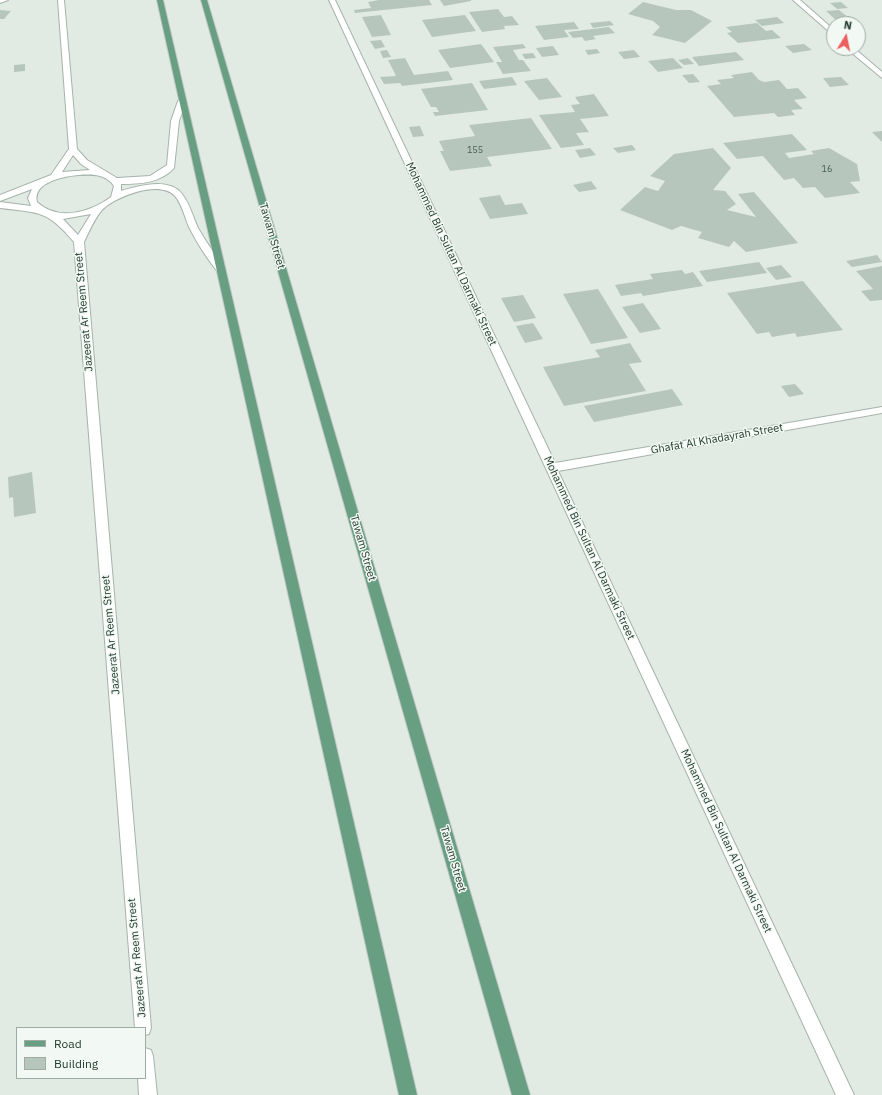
<!DOCTYPE html>
<html>
<head>
<meta charset="utf-8">
<style>
  body { margin:0 }
  #map { position:relative; width:882px; height:1095px; overflow:hidden; background:#e1ebe4; font-family:"IBM Plex Sans",sans-serif }
  canvas { display:block }
  .legend { position:absolute; left:16px; top:1027px; width:130px; height:52px; box-sizing:border-box; background:#f2f8f3; border:1px solid #9faca4; margin:0; padding:5px 7px; list-style:none; font-size:12px; color:#223b2e }
  .legend li { display:flex; align-items:center; gap:8px; height:20px }
  .legend b { width:20px; border:1px solid #9faca4 }
  .north { position:absolute; left:826px; top:16px; width:40px; height:40px; box-sizing:border-box; background:#f2f8f3; border:1px solid #9faca4; border-radius:50%; rotate:10deg; font-size:11px; font-weight:700; line-height:16px; text-align:center; color:#223b2e }
  .north::after { content:''; display:block; margin:auto; width:14px; height:18px; background:#ed5e5f; clip-path:polygon(50% 0,100% 100%,50% 72%,0 100%) }
</style>
</head>
<body>
<div id="map">
<canvas width="882" height="1095"></canvas>
<ul class="legend">
<li><b style="height:5px;background:#689f83"></b>Road</li>
<li><b style="height:11px;background:#b7c6bd"></b>Building</li>
</ul>
<div class="north">N</div>
</div>
<script>
const ctx = document.querySelector('canvas').getContext('2d');
ctx.lineJoin = 'round';
function paint(path, color) { ctx.fillStyle = color; ctx.fill(path, 'evenodd'); }
function stroke(path, color, width, dash) { ctx.strokeStyle = color; ctx.lineWidth = width; ctx.lineCap = dash ? 'butt' : 'round'; ctx.setLineDash(dash || []); ctx.stroke(path); }
function label(font, color, halo, rows, align = 'center') {
  ctx.font = font + ' "IBM Plex Sans",sans-serif'; ctx.lineWidth = 3; ctx.setLineDash([]); ctx.textBaseline = 'middle'; ctx.strokeStyle = halo; ctx.fillStyle = color; for (const [text, x, y, turn = 0] of rows) {
    ctx.save(); ctx.translate(x, y); ctx.rotate((+turn || 0) * Math.PI / 180); ctx.textAlign = isNaN(turn) ? turn : align; if (halo) ctx.strokeText(text, 0, 0); ctx.fillText(text, 0, 0); ctx.restore();
  }
}
paint(new Path2D(`
  M379,0H429L432,5L355,13L354,10L371,8L368,2Z
  M440,0H471V1L444,6Z
  M643,2L676,10H691L712,21L685,43L652,35L660,27L653,21L628,14Z
  M841,2L848,8L837,9L830,3Z
  M498,9L504,17L512,16L519,25L504,26L505,29L482,32L469,12Z
  M0,10L11,11L4,19H0Z
  M839,10L849,18L836,20L826,11Z
  M381,15L391,35L372,37L362,17Z
  M465,15L476,31L432,37L422,20Z
  M777,17L784,23L762,26L755,20Z
  M610,21L614,25L593,28L590,23Z
  M574,22L579,29L564,30L569,37L544,40L535,26Z
  M757,23L766,31L772,30L781,38L738,43L727,33L732,32L726,27Z
  M609,27L615,33L593,36L596,39L585,41L582,37L573,38L568,32Z
  M381,40L385,47L375,49L370,41Z
  M481,44L494,62L450,68L438,50Z
  M523,44L526,48L513,50L519,60H523L531,71L503,74L496,62H502L493,47Z
  M804,44L812,50L793,53L785,46Z
  M553,46L559,55L542,57L536,48Z
  M597,49L600,53L588,55L585,50Z
  M387,50L391,57L383,58L380,51Z
  M634,50L640,57L624,59L618,52Z
  M736,52L744,60L699,66L692,57Z
  M533,53L536,58L525,59L522,54Z
  M405,58L414,75L448,71L453,80L402,86L400,83L384,84L380,77L396,76L388,60Z
  M673,58L683,68L658,72L648,61Z
  M688,58L694,64L684,65L678,60Z
  M25,64V71L14,72V65Z
  M752,72L759,80L764,82L779,80L787,89L798,88L807,98L794,100L803,109L791,110L795,115L778,117L774,113L734,117L707,86L721,84L717,80L734,78L731,75Z
  M693,74L700,82L689,83L682,75Z
  M512,77L517,85L484,89L479,81Z
  M841,77L849,85L830,87L823,78Z
  M547,78L562,97L539,100L524,81Z
  M472,83L488,110L435,116L433,112H439L436,107H431L421,89Z
  M594,94L609,116L580,119L589,132L576,133L584,145L561,148L539,115L575,112L571,105L580,104L575,97Z
  M531,118L552,149L487,157L492,166L450,171L440,151H444L439,141L475,136L469,125Z
  M420,126L424,136L413,137L409,127Z
  M882,131V142L872,132Z
  M792,134L807,150L785,153L789,158L814,154L811,151L829,148L857,164L860,181L850,182L860,193L825,198L815,187L803,188L794,178L784,180L763,156L737,159L723,143Z
  M632,145L636,150L618,153L613,148Z
  M590,148L596,155L580,158L575,150Z
  M713,148L731,168L713,190L725,191L736,204L727,210L756,217L738,194L754,192L798,243L746,252L734,241L729,247L698,238L702,232L681,226L672,230L620,210L645,187L658,191L665,181L650,176L674,154Z
  M591,181L597,189L579,192L573,185Z
  M500,195L505,205L522,203L528,214L490,219L479,198Z
  M877,255L882,262L852,267L846,261Z
  M759,262L767,273L707,282L699,271Z
  M781,265L792,277L776,280L766,268Z
  M882,266V300L870,301L861,291L873,289L856,271Z
  M682,270L685,274L693,272L703,286L643,296L641,293L621,296L615,285L653,279L650,274Z
  M803,281L843,330L797,337L795,333L772,337L769,332L757,334L727,293Z
  M598,289L628,338L591,344L563,294Z
  M523,295L536,318L514,322L501,298Z
  M643,303L661,329L640,333L622,307Z
  M533,323L543,339L525,343L516,326Z
  M630,343L642,362L629,364L646,391L564,406L543,367L600,357L595,350Z
  M795,384L804,394L789,397L781,386Z
  M672,389L683,405L594,422L584,406Z
  M32,472L36,513L14,517L13,497L9,498L8,477Z`), '#b7c6bd');
const minor = new Path2D(`
  M0,0H8L0,3Z
  M58,0H64L77,149L87,160L117,178L150,176L167,165L171,121L178,101L185,99L186,101L179,121L174,168C160,183 141,184 121,184V191C138,186 169,177 182,194C190,204 193,217 198,228C206,242 215,255 225,269L223,271H217C206,257 197,243 189,227C185,218 182,204 175,196C159,179 115,197 102,210C94,219 89,232 84,242L151,1028L149,1034L145,1035V1028H135L74,242C47,210 40,213 0,208V202L31,206L28,198L32,189L0,201V195L51,175L69,149ZM73,155L81,164L90,170L62,172ZM79,175C92,174 106,174 114,186L111,197C91,212 58,222 37,202C32,182 65,176 79,175ZM91,214L78,235L63,219Z
  M329,0H335L555,463L882,407V413L558,471L854,1095H836Z
  M793,0H800L834,30V36Z
  M846,48H854L882,72V78Z
  M145,1048L151,1050L153,1056L157,1095H139L138,1078H145Z`);
const major = new Path2D(`
  M157,0H163L417,1095H399Z
  M201,0H207L530,1095H512Z`);
stroke(minor, '#a4b3aa', 2);
stroke(major, '#c1c8c4', 2);
paint(minor, '#fff');
paint(major, '#689f83');
label('9px', '#475e52', null, [
  ["155",475,150],
  ["16",827,169]
]);
label('11px', '#223b2e', '#f2f8f3', [
  ["Tawam Street",272,236,74],
  ["Mohammed Bin Sultan Al Darmaki Street",451,254,65],
  ["Jazeerat Ar Reem Street",84,312,-95],
  ["Ghafat Al Khadayrah Street",717,439,-10],
  ["Tawam Street",363,548,74],
  ["Mohammed Bin Sultan Al Darmaki Street",589,548,65],
  ["Jazeerat Ar Reem Street",111,635,-95],
  ["Mohammed Bin Sultan Al Darmaki Street",726,841,65],
  ["Tawam Street",453,859,74],
  ["Jazeerat Ar Reem Street",137,958,-95]
]);
</script>
</body>
</html>
